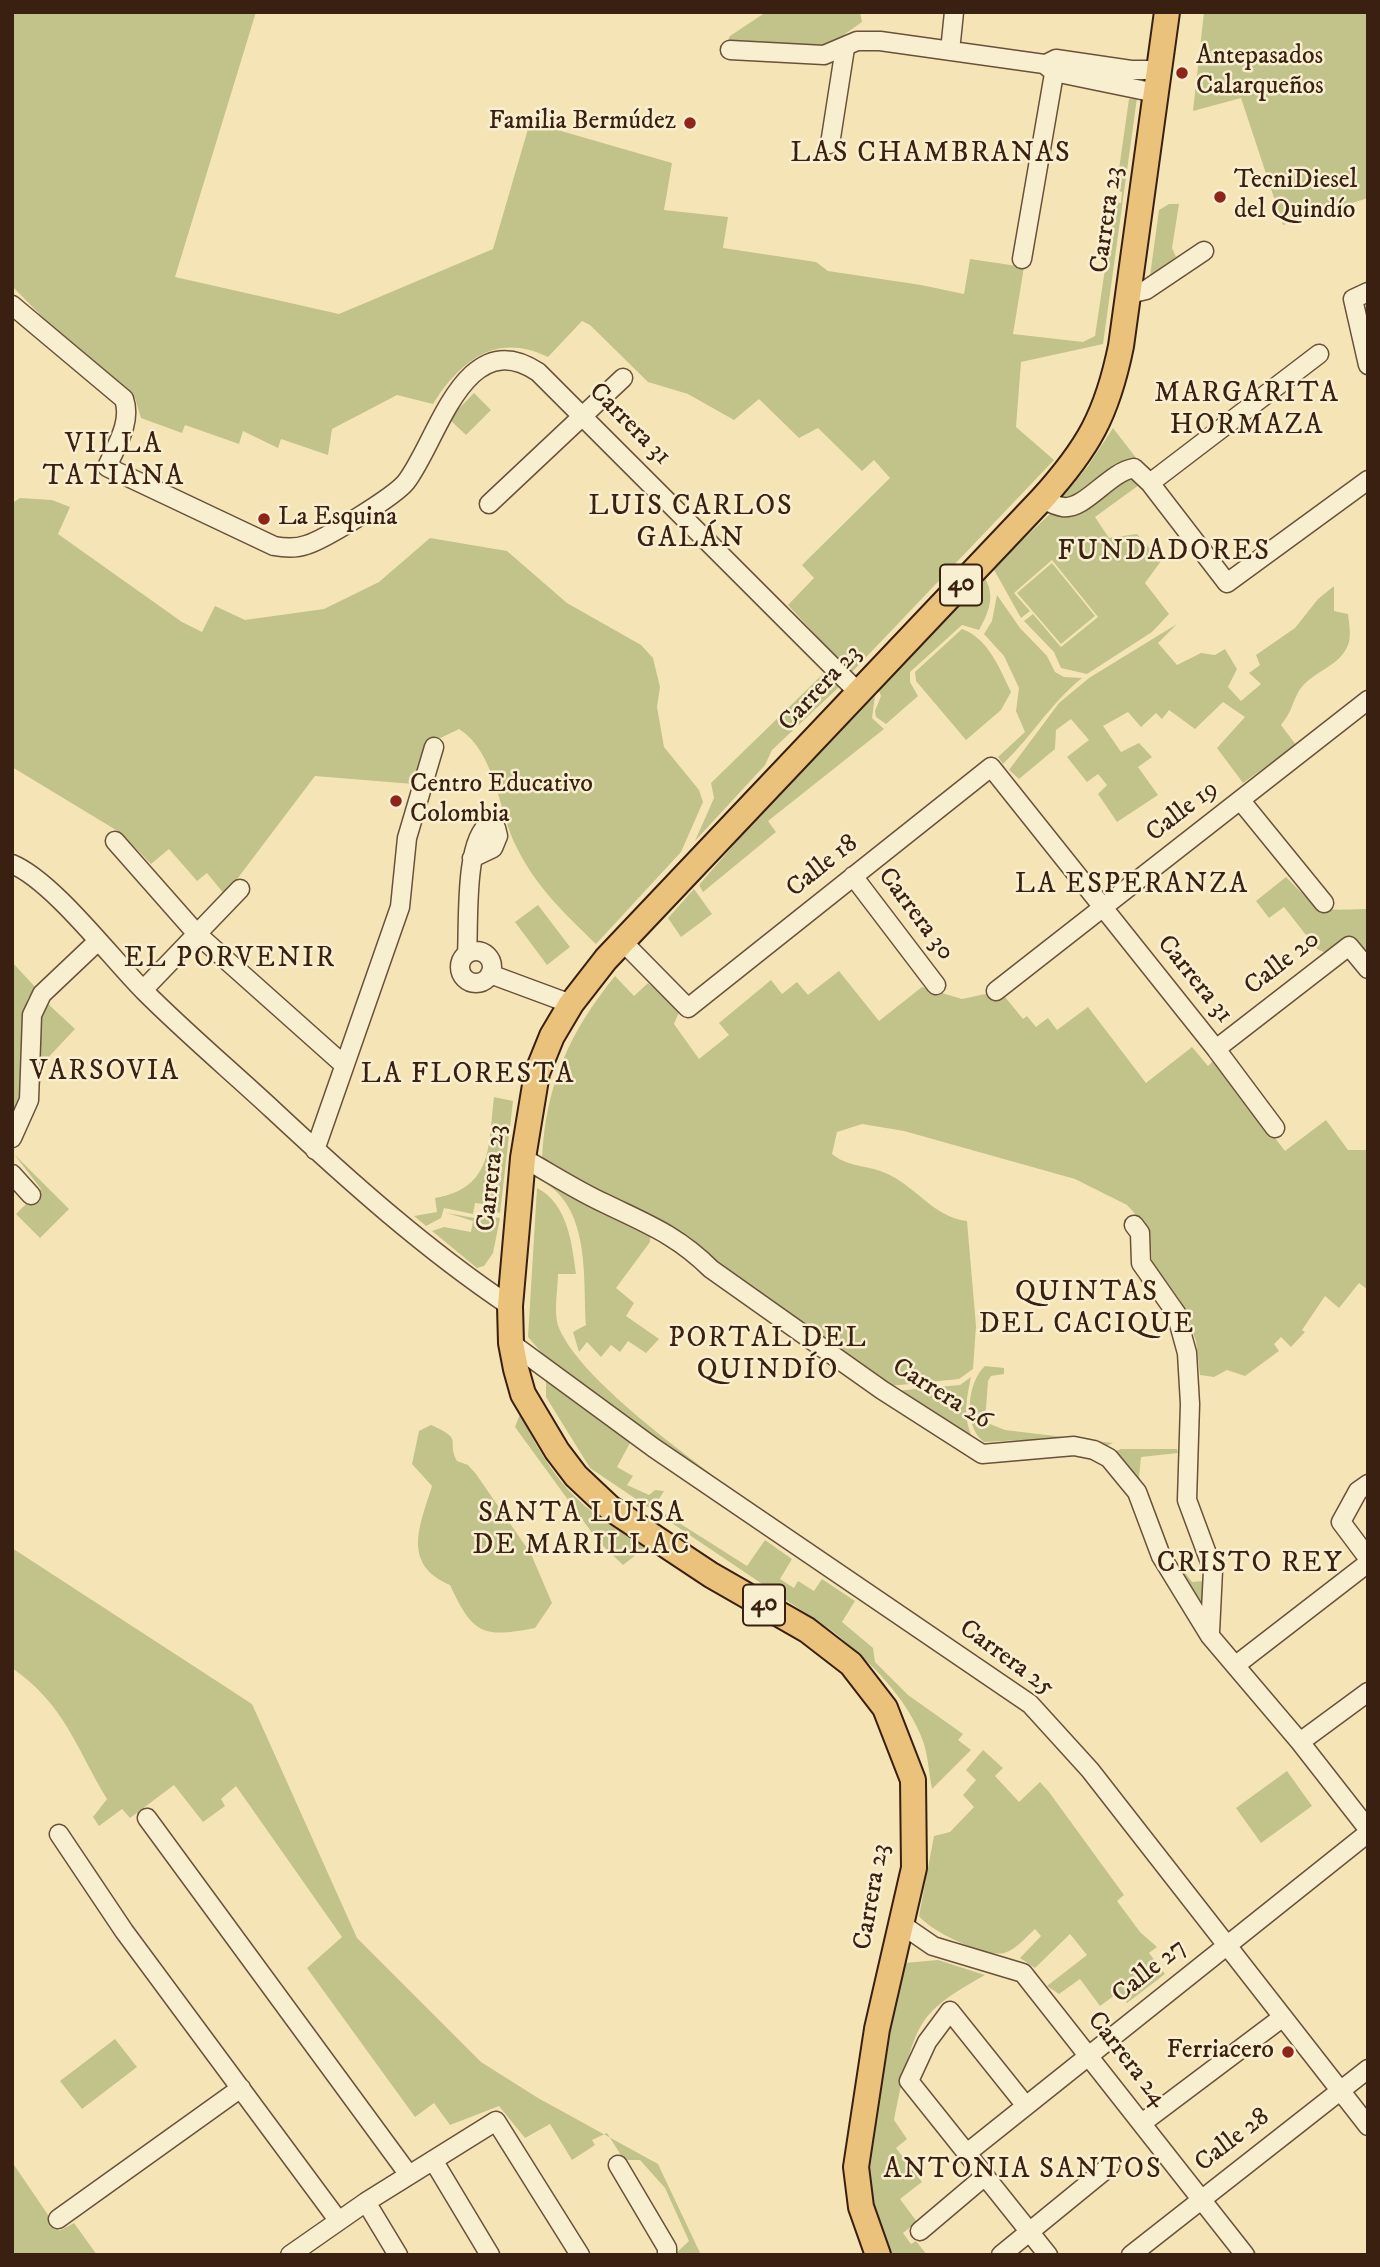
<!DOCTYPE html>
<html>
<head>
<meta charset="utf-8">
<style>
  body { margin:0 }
  #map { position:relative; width:1380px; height:2267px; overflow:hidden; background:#f5e5b6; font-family:"IM FELL DW Pica",serif }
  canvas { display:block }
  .frame { position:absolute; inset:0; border:14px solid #3a2011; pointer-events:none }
</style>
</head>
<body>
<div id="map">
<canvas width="1380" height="2267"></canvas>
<div class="frame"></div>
</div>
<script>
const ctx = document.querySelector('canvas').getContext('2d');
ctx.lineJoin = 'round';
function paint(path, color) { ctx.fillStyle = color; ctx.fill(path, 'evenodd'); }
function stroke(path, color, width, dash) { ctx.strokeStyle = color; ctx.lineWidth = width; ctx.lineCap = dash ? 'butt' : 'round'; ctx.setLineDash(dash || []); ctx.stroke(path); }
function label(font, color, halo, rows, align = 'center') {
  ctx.font = font + ' "IM FELL DW Pica",serif'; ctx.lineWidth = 5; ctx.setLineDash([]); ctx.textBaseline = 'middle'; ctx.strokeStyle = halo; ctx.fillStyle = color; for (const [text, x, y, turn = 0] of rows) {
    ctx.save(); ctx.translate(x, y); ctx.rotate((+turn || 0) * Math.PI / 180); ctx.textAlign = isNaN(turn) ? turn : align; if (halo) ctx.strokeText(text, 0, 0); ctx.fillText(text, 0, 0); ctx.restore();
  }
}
paint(new Path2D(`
  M12,12H256L175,277L339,314L493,249L530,122L672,163L664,210L728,217L723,248L816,262L828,271L921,285L964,294L970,259L1024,267L1013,334L1083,342L1095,336L1115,202L1121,203L1122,192L1116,190L1129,99L1137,98L1103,344L1021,362L1016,427L1054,460L851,673L788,605L814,578L802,565L890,478L874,460L862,471L818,428L799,438L759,399L734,420L688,394L648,382L590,325L582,321L548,357C496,332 461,360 433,404L397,395L332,429L328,455L281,439L278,448L243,431L239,444L185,425L182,433L141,418L135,398L65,340L12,286Z
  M766,12H860L862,22L845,34L840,42L823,52L727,42L730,36Z
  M1204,12H1368V198L1283,225L1241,98L1193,111Z
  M1169,204H1179L1172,248L1176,257L1150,276L1159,210Z
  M474,393L491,410L466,435L449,419Z
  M1113,428L1140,463L1081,501L1056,503L1088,466Z
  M1130,478L1139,485L1095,517L1109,538L1137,534L1161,561L1145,583L1169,614L1152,632L1087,674L1061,668L1054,652L1024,621L1033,614L1061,647L1098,617L1052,560L1014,593L1030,611L1021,618L993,568L1054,510L1084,512Z
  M20,498L52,500L70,507L58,534L182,622L202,632L215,606L245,620L324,609L379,582L430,538L507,551L567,603L641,645L653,658L660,687L657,707L664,747L699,790L703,802L681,852L596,944C565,914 536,887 517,848C498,812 496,752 459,729L428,744L413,784L315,776L225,895L207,873L197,881L169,849L151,864L121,833L12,767V503Z
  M1052,563L1095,616L1061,644L1017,593Z
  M984,577C996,595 989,612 979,630L962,625L910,672V682L918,696L886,724L876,717L875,711L881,696L879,691L885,681Z
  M1334,586V611L1348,614C1349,622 1351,634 1349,642C1342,667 1311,671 1299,691C1291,705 1293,710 1281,725L1296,745L1243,783L1217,748L1245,717L1223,702L1195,729L1169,710L1162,719L1156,713L1141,727L1128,712L1103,726L1121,752L1139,743L1152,757L1138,767L1158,795L1117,822L1098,794L1107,785L1098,774L1087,782L1067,757L1089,740L1071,719L1056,730L1055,749L1019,779L1009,770L1059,703L1089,678L1177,624L1158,643L1177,665L1201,653L1215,655L1225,649L1237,669L1228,687L1241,701L1261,684L1249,673L1260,665L1256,655L1295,628L1318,599Z
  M997,595L1020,628L1047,656L1055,672L1064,677L1082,678C1049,705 1033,735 1003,764L998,757L1025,732L1016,711L1019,688L1004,656L984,634L992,621Z
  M962,629C988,638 1000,669 1011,692L1001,710L966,740L916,681L915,672Z
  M825,672L841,685L772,750L765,765L695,841L714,798L711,783Z
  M875,696L872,718L884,729L768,821L776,832L703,892L699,885L762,812Z
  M1286,877C1322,914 1316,910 1368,909V958L1352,939L1344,937L1326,953L1317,949L1284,907L1269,918L1256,901Z
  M694,889L712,914L681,937L668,918Z
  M538,905L570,947L547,965L515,922Z
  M12,962L36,988L28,998L24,1012L21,1097L12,1118Z
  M839,971L879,1021L922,987L962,999L995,992L1005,997L1023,1019L1027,1016L1036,1027L1048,1018L1057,1030L1088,1007L1146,1083L1192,1047L1208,1066L1215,1059L1285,1151L1326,1120L1348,1150H1368V1290L1359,1283L1339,1308L1325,1296L1302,1330L1305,1332L1291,1347L1281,1337L1274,1344L1279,1351L1245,1376L1227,1370L1214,1377L1200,1375L1196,1341L1180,1300L1152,1261L1150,1230L1127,1205L1075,1179L904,1131L862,1124L837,1132L832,1154C848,1167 865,1165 883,1172C915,1184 932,1217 967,1221L976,1326L973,1369L959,1379L889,1386L716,1264L686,1236L656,1219L599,1195L542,1158C546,1084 569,1033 615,976L634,996L648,983L680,1010L674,1024L699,1059L729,1035L719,1023L771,980L782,994L797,982L808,995Z
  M46,1002L75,1029L43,1063L40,1086L36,1082L39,1018Z
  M494,1097L513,1101L500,1213L490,1211L491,1205L475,1203L473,1214L444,1208L441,1218L426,1226L414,1216L437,1212L435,1198C494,1188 488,1145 494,1097Z
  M14,1154L69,1209L40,1238L16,1214L41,1189Z
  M544,1174L651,1229L650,1242L616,1288L634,1303L626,1316L659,1339L646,1353L628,1341L620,1352L611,1345L601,1357L587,1342L579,1352L573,1332L586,1325C583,1277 591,1206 540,1180Z
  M537,1188C568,1204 572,1244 576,1274H558C558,1289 553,1314 559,1328C582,1382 691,1458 740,1496L733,1494L547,1359L528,1337Z
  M482,1212H486L485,1216L500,1218L493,1253L484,1266L477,1268L432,1231L444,1227L471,1232L473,1221L447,1213L480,1219Z
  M985,1366L1004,1368V1374L991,1376L988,1381L985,1422L1005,1430L1113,1443L1100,1449C1062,1436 1024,1440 984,1442C963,1427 967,1382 985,1366Z
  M971,1377C966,1401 962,1420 975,1442L895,1391L960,1385Z
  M546,1380L551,1381L630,1443L617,1467L633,1476L627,1485L649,1495L655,1490L664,1491L654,1507L747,1566L765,1540L792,1559L780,1579L794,1588L798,1581L814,1591L822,1579L855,1601L842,1622L873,1648L875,1662L908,1695L963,1734L958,1740L971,1750L932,1789C929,1773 928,1756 923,1741C907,1697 870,1662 835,1633L590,1468L546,1397Z
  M520,1414C555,1484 578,1508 646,1547L623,1565L598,1541L515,1427Z
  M431,1425C465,1440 446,1440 457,1461L468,1465L476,1474L531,1554L552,1603L535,1628C483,1638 473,1635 450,1585C401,1564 420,1525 432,1486L412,1464L419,1431Z
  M1121,1449H1177L1178,1453L1141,1457L1139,1477L1149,1494L1172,1555L1192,1582L1203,1581L1202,1608L1111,1453Z
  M12,1548L252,1704L357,1938L481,2062L538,2098L658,2164L701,2255H674L689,2241L665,2188L640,2160H624L607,2133L592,2140L595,2145L572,2160L550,2124L525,2138L499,2106L450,2125L434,2103L415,2117L307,1968L342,1937L236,1786L221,1799L225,1806L203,1822L174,1785L130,1818L122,1809L99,1826L93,1817L107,1799C75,1746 65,1705 12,1668Z
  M983,1750L1003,1768L995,1776L1019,1802L1040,1782L1049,1792L1124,1895L1117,1901L1140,1932L1157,1947L1149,1953L1165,1974L1127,2003L1119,1992L1100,2006L1080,1979L1059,1994L1047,1986L1087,1955L1070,1934L1035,1968L1020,1958L1041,1936L1035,1929C1026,1937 1017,1949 1004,1953C986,1958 930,1931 919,1916L934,1836L950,1832L974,1807L963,1795L976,1780L966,1770Z
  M1287,1771L1312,1806L1261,1843L1236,1808Z
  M938,1960L985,1975C964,1987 938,2001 924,2021C909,2041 899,2095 894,2120L907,2139L896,2148L922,2182L900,2199L917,2222L903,2233L911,2244L916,2241L927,2255H892C846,2171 882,2065 898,1978L904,1963Z
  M115,2039L137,2067L82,2109L60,2081Z
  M12,2162L59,2231L74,2223L97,2255H12Z`), '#c1c38a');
const minor = new Path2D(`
  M730,50L824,55L857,41H880L1044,64L1054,72L1156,93
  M950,51L954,12
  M1048,63L1056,59L1131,70H1159
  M830,144L845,48
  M1022,259L1056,62
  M1368,292L1353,299L1368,365
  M1129,294L1146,290L1204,251
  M12,305L124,399C132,422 116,446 107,467L274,546C285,548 295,549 306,545C324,540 395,496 406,482C438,441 464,323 538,372L858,692
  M1150,483L1319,354
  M1042,499C1048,502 1056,506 1063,507C1085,510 1109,472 1134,468L1150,483L1227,583L1368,480
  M489,504L623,378
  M1241,801L1324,903
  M115,841L197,934L344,1065
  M12,864C53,881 111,958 145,992C186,1033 231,1071 273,1110C348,1180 425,1249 510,1306
  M853,876L936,985
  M623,942L688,1008L991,767L1216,1049L1275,1128
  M460 967a16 16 0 1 1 32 0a16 16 0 1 1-32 0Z
  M467,954C469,924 464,841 489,824L496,828L498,836L493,848L472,858
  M490,974L571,1004
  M143,990L240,889
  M996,991L1368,700
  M1216,1049L1349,946L1368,969
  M12,1138L29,1100L32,1015L42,994L98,941
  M315,1150L400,907L407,838L434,747
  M523,1158C550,1173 576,1190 604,1203C647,1224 677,1235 711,1269L882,1390L982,1454L1074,1446L1094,1450L1109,1458L1137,1492L1161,1556L1210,1636L1300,1742L1368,1829
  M12,1174L31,1195
  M1134,1225L1140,1233L1141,1263L1176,1313L1187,1353L1190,1404L1187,1500L1213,1570L1210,1632
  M511,1343L654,1448L1030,1704L1090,1770L1368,2126
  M1368,1484L1358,1491L1341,1522L1368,1558
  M1236,1665L1368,1563
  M1300,1742L1368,1692
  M147,1818L409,2175
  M59,1834L124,1931L338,2220
  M901,1924L933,1946L1023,1973L1245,2255
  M1026,2106L950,2011L927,2042L909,2081L1048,2255
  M1142,2123L1283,2017
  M967,2153L1368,1833
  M433,2160L490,2255
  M618,2165L667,2248V2255
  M366,2202L398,2255
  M58,2219L241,2088
  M920,2231L985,2176
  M290,2255L366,2202L496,2121L580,2255
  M1001,2255L1110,2166
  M1131,2255L1368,2069`);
const highway = new Path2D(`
  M878,2255L861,2207L856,2167L877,2029L914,1868L913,1780L885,1708L851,1664L807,1630L711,1575L610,1508L576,1476L557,1451L523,1394L516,1369L511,1343L510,1306L523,1158L537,1073L552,1036L571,1004L606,959L1042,499C1088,448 1107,415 1121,346L1167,12`);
stroke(minor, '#69513a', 21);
stroke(highway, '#3a2011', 28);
stroke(minor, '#f8eed0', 18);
stroke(highway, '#eac27b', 24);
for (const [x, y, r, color] of [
  [1182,73,7,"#8f2418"],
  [690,123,7,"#8f2418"],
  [1220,197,7,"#8f2418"],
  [264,519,7,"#8f2418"],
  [396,801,7,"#8f2418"],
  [1288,2052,7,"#8f2418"]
]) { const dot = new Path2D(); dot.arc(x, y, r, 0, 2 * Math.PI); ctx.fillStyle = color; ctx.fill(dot); stroke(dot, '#f8eed0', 2.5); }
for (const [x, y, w] of [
  [961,585,42],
  [764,1605,42]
]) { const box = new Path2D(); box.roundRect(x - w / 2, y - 20.5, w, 41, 5); ctx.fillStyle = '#f8eed0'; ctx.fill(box); stroke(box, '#3a2011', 2); }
label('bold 24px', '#3a2011', null, [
  ["40",961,585],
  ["40",764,1605]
]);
label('26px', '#3a2011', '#f8eed0', [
  ["Antepasados",1196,58],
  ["Calarqueños",1196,88],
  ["Familia Bermúdez",676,123,"right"],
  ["TecniDiesel",1234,182],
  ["del Quindío",1234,212],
  ["La Esquina",278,519],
  ["Centro Educativo",410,786],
  ["Colombia",410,816],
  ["Ferriacero",1274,2052,"right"]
], 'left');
label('26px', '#3a2011', '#f8eed0', [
  ["Carrera 23",1108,220,-82],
  ["Carrera 31",629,425,45],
  ["Carrera 23",821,689,-47],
  ["Calle 19",1183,812,-38],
  ["Calle 18",823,867,-39],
  ["Carrera 30",915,915,53],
  ["Calle 20",1283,964,-38],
  ["Carrera 31",1194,980,51],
  ["Carrera 23",493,1178,-84],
  ["Carrera 26",941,1395,32],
  ["Carrera 25",1006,1659,36],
  ["Carrera 23",873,1897,-80],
  ["Calle 27",1150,1972,-39],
  ["Carrera 24",1126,2060,52],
  ["Calle 28",1233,2141,-38]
]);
ctx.letterSpacing = '2px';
label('28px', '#3a2011', '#f8eed0', [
  ["LAS CHAMBRANAS",931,155],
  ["MARGARITA",1247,395],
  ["HORMAZA",1247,427],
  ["VILLA",114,446],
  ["TATIANA",114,478],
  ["LUIS CARLOS",691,508],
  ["GALÁN",691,540],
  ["FUNDADORES",1164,553],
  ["LA ESPERANZA",1132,886],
  ["EL PORVENIR",230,960],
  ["VARSOVIA",105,1073],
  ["LA FLORESTA",468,1076],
  ["QUINTAS",1087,1294],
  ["DEL CACIQUE",1087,1326],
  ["PORTAL DEL",768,1340],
  ["QUINDÍO",768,1372],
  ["SANTA LUISA",582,1515],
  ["DE MARILLAC",582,1547],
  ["CRISTO REY",1250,1565],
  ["ANTONIA SANTOS",1023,2171]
]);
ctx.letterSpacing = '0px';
</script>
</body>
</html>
